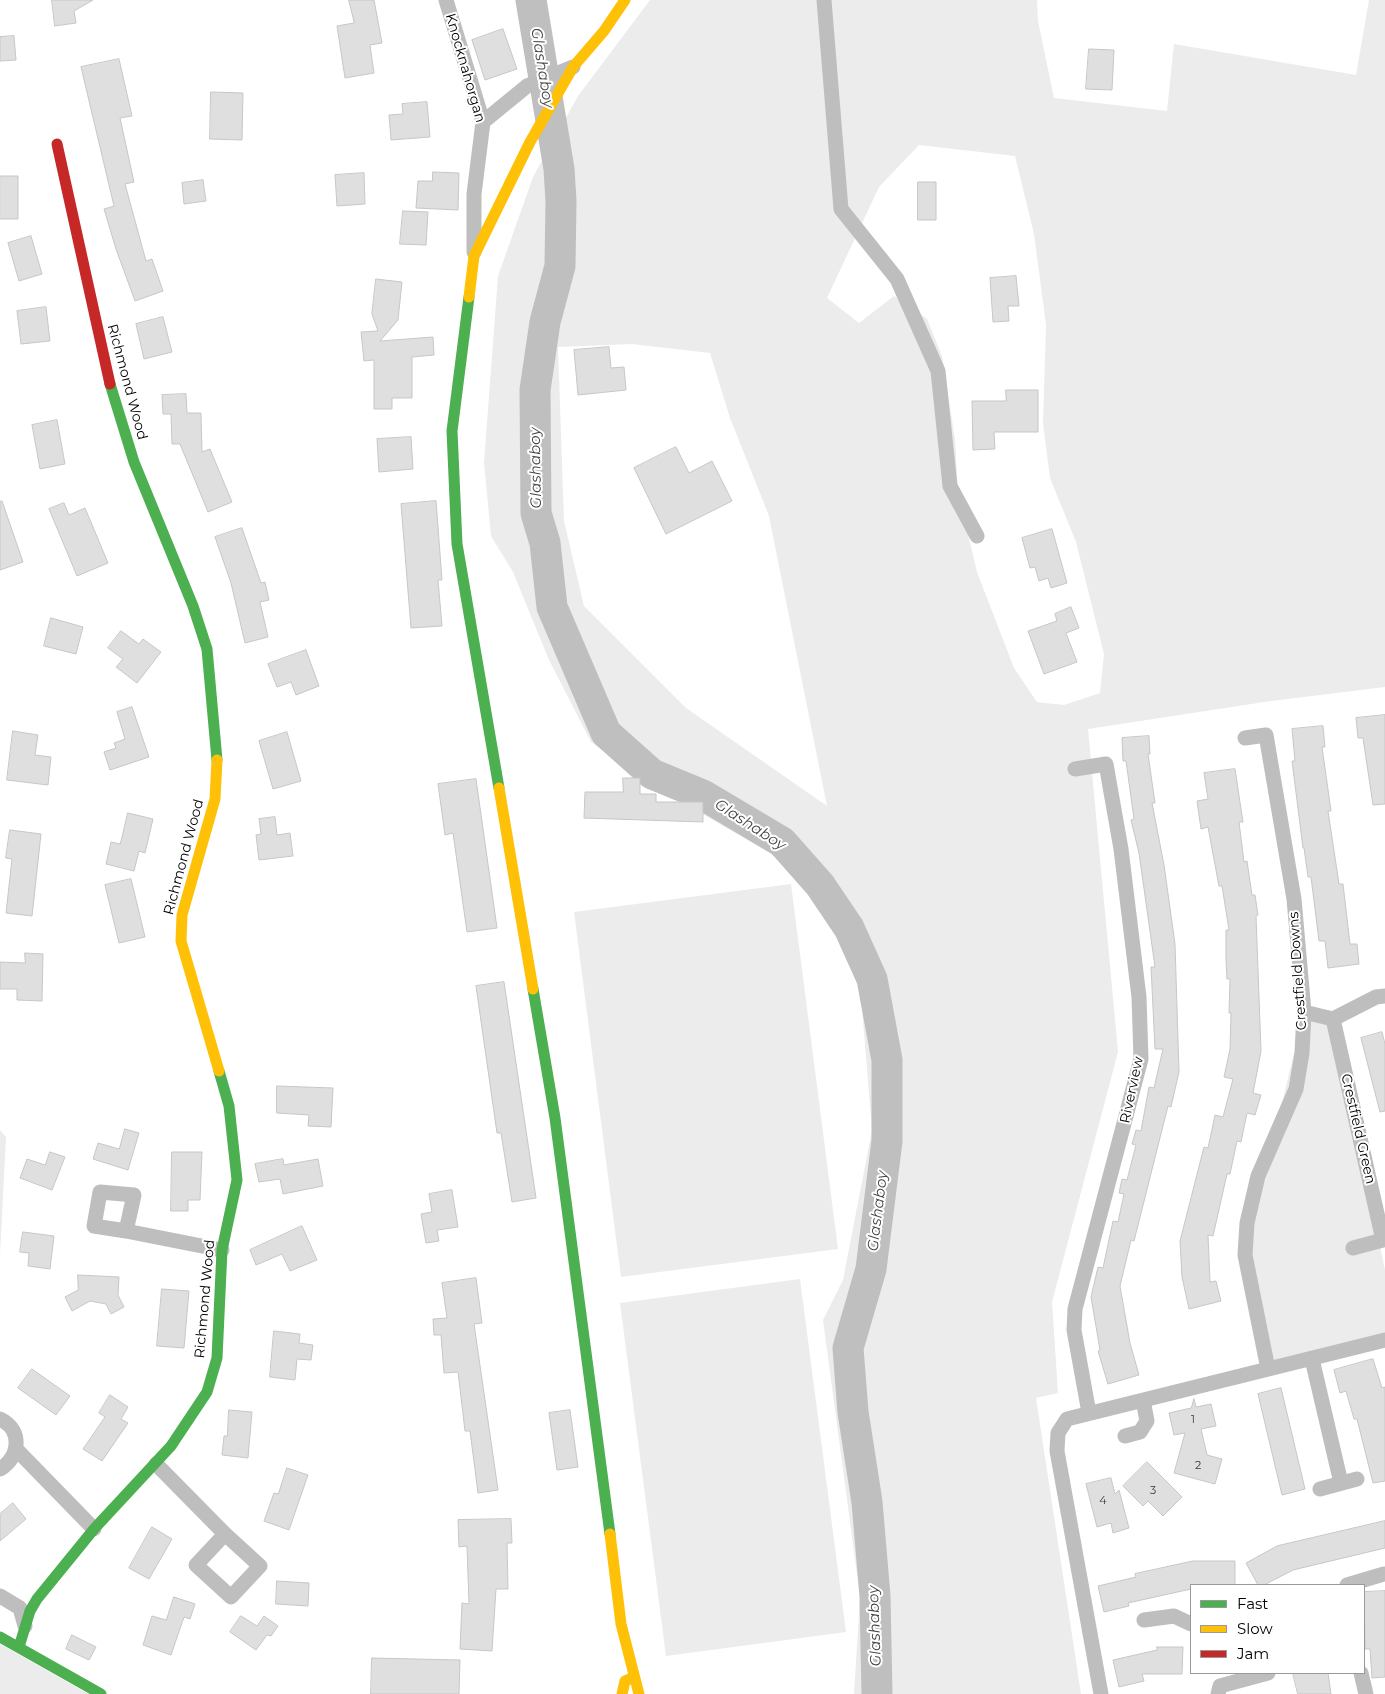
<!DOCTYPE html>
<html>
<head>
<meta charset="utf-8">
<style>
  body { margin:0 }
  #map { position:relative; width:1385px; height:1694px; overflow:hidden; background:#fff; font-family:Montserrat,sans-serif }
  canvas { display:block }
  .legend { position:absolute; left:1190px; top:1584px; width:175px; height:90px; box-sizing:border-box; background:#fff; border:1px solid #999; margin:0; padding:6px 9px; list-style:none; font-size:15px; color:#000 }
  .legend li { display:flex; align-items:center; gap:10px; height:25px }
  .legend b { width:25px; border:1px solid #999 }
</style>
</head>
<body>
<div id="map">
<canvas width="1385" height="1694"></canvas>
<ul class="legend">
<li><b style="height:6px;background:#4caf50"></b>Fast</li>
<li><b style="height:6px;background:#ffc107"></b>Slow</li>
<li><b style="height:6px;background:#c62828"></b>Jam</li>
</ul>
</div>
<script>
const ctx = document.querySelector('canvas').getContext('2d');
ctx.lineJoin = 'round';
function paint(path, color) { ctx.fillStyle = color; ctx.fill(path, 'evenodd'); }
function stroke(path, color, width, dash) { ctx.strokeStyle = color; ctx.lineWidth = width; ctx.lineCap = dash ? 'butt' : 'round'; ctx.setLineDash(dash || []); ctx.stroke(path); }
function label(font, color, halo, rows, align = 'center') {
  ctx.font = font + ' Montserrat,sans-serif'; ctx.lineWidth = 4; ctx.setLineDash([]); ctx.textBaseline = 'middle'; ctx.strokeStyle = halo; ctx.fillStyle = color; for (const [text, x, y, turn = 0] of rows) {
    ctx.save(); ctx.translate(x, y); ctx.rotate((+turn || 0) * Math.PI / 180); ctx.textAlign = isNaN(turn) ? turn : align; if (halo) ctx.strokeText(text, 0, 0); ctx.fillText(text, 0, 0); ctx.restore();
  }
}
paint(new Path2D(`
  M650,0H1037L1038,21L1054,98L1167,111L1174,44L1356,75L1369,0H1385V687L1271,701L1088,729L1118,1052L1052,1302L1058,1393L1036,1398L1081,1694H854L860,1597L823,1320L843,1280L872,1130L859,971L829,914L794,867L649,783L591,742L549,660L513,572L491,536L484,463L498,276L533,177L578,96ZM919,145L1015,156L1034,234L1046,325L1043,423L1050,478L1076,542L1104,654L1100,693L1064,705L1037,702L1014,668L977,572L958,492L955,439L942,356L927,319L894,296L859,323L827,298L879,187ZM632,344L710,353L730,418L769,516L827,806L686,708L584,606L564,521L558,347Z
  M791,884L838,1249L621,1277L574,912Z
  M1304,1012L1333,1019L1385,1270V1340L1268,1369L1245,1255Z
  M0,1130L6,1137L0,1255Z
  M800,1279L846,1632L666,1656L620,1303Z
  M0,1644L88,1694H0Z`), '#ececec');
stroke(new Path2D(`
  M531,0L559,169L561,201L560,266L545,322L535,390L536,513L545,543L552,607L606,733L652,774L703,795L782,842L820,885L849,928L872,979L887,1060V1141L871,1269L848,1348L853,1412L867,1502L875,1596L877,1694`), '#bfbfbf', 31);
const building = new Path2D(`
  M52,0H93L74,11L76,23L55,26Z
  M349,0H374L382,43L370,45L374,73L345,78L337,26L354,23Z
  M503,29L517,69L485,80L472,40Z
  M14,36L16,60L0,61V37Z
  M1089,49L1114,50L1112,90L1086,89Z
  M119,59L132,116L120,118L134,182L125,184L146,261L152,259L163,291L135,301L116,249L104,209L114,206L81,67Z
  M211,92L243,93L242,140L210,139Z
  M427,102L430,137L391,140L389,115L403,114L402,104Z
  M433,172L459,173L458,210L416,208L418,181H432Z
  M364,173L365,204L337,206L335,175Z
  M0,176H18V219H0Z
  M203,180L206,201L184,204L182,183Z
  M918,182H936V220H918Z
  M403,211L428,212L426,245L400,244Z
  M31,236L42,274L19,281L8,243Z
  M1016,276L1019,306H1008L1009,321L993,322L990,278Z
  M376,279L402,282L398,320L380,341L433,337L434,355L412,357V398H392V409H374V360L364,361L361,332L378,331L372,314Z
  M46,307L50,341L21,344L17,311Z
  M163,317L172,352L144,359L136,324Z
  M609,347L611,368L624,367L626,390L578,395L574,350Z
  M1006,390H1038V432H994L995,449L973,450L972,401H1006Z
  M186,394L187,413H201L202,452L210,449L232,502L208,512L180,444H172L171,414H163L162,395Z
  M57,420L65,464L40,469L32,425Z
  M411,437L413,469L379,472L377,439Z
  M676,447L689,473L712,461L732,501L666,534L634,468Z
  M2,501L23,562L0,570V502Z
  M436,501L442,580H438L442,626L411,628L401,504Z
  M64,503L69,515L85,508L108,563L77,576L49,509Z
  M242,528L261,583L265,582L269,600L260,602L268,637L245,643L231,583L215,537Z
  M1052,529L1067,583L1051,588L1048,578L1039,581L1035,567L1030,568L1022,538Z
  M1071,607L1079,628L1066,633L1077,662L1044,674L1028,631L1057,621L1055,614Z
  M51,618L83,627L76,654L44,646Z
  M121,631L139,644L143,639L161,652L137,683L116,667L123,659L108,648Z
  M306,650L319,686L296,695L291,682L277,687L268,664Z
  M132,707L149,757L110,770L104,752L116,748L114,743L125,739L117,712Z
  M1385,715V804L1373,805L1363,738H1358L1356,718Z
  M1323,726L1325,747H1322L1331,811H1328L1339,884H1343L1350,944H1357L1359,964L1328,968L1325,941H1319L1311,877H1308L1304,848H1303L1292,761H1295L1292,729Z
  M13,731L38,735L35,755L51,757L48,785L7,780Z
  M287,732L301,781L273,789L259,741Z
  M1149,736L1150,754H1148L1155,803H1152L1164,865L1175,944L1179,1072L1171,1107L1168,1106L1134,1241L1131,1240L1120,1286L1130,1343L1139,1375L1108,1384L1098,1351L1100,1350L1091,1297L1098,1267L1103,1268L1113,1221L1118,1222L1124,1194L1119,1193L1122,1179L1127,1180L1136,1145L1132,1144L1136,1130L1141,1131L1149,1087L1154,1088L1163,1049H1155L1151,967H1155L1139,853L1131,820L1134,819L1126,761H1123L1122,738Z
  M1235,769L1243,822H1239L1244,862L1247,861L1252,895H1255L1258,915L1256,916L1261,1051L1253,1093L1261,1095L1255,1115L1247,1113L1241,1142L1237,1141L1230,1174H1227L1213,1236L1208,1235L1210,1282L1216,1281L1221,1301L1189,1309L1182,1277L1180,1241L1204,1147L1208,1148L1215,1115L1223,1117L1233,1079L1224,1077L1230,1049L1231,1013H1229L1230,979H1227L1226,959V930H1229L1222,886H1219L1208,827L1201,829L1197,801L1208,799L1204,773Z
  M623,778H640V794H656V802H703V822L584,818L585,792H623Z
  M476,779L497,928L467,932L453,833L445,835L438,784Z
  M128,813L153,819L145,853L139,851L134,871L106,864L111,842L120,844Z
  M275,817L277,835L290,833L293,856L259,860L256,835L261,834L259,819Z
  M10,830L41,834L32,916L6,913L12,859L6,858Z
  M131,879L145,937L119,943L105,885Z
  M25,953L43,954L42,1001L17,1000V989H0V962L25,963Z
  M504,982L536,1198L512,1202L501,1133H497L476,986Z
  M1382,1032L1385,1044V1111L1380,1112L1361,1038Z
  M277,1086L333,1088L331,1127L308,1126L309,1115L277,1113Z
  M125,1129L139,1133L128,1170L93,1159L98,1143L119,1149Z
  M50,1152L65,1157L52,1190L20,1178L27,1159L45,1165Z
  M172,1152H202L200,1200H188V1211H171Z
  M283,1159L284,1165L318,1159L323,1186L283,1194L280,1179L259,1182L255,1164Z
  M452,1190L458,1227L437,1230L439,1241L426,1243L421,1214L432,1212L429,1194Z
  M302,1226L317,1260L290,1271L282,1254L256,1265L250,1250Z
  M23,1232L54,1236L50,1269L28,1266L29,1253L20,1252Z
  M78,1275L119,1277L118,1295L124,1307L111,1314L106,1304L90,1301L72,1311L65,1297L78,1290Z
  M476,1278L482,1323L474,1324L498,1490L478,1493L470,1431H465L458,1372L444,1373L441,1335H434L433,1319L447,1318L442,1283Z
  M162,1289L189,1291L184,1348L157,1346Z
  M274,1331L300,1334L299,1343L313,1345L311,1360L297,1359L295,1380L270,1377Z
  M1373,1359L1382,1388L1385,1387V1481L1373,1483L1357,1419H1354L1346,1391L1340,1393L1334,1370Z
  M32,1369L70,1396L56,1415L18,1388Z
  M1281,1388L1305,1489L1282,1495L1258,1394Z
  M110,1395L128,1407L121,1419L128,1423L102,1461L83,1449L105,1417L99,1413Z
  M1194,1399L1196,1407L1211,1404L1216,1426L1201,1429L1207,1455L1222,1459L1215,1484L1174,1473L1185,1433L1174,1435L1169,1413L1191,1408Z
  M229,1410L252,1412L248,1458L222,1455L224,1436H227Z
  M570,1410L578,1467L557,1470L549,1413Z
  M1147,1462L1182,1497L1163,1516L1148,1501L1143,1506L1123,1486Z
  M287,1468L308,1475L289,1530L264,1521L274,1493L278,1494Z
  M1111,1478L1115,1494L1119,1490L1129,1528L1113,1533L1111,1523L1097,1527L1086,1484Z
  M13,1503L26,1519L0,1541V1514Z
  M511,1519L512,1543H507L508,1589H496L492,1651L460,1649L462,1603L469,1604L467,1546L459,1547L458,1520Z
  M1385,1521V1548L1293,1570L1264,1585H1258L1246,1563L1277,1546Z
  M152,1527L172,1539L149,1579L129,1568Z
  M1193,1561H1235V1585H1191V1589L1128,1603L1129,1606L1104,1612L1098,1586L1136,1577L1135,1574Z
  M277,1581L309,1583L308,1606L276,1604Z
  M1385,1591V1677L1372,1678L1370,1649H1365L1364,1592Z
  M174,1597L195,1604L190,1619L184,1617L171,1655L143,1645L152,1616L166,1620Z
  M241,1616L257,1626L264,1616L278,1626L271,1636L267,1635L256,1650L230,1632Z
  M72,1635L96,1647L89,1660L66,1649Z
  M1157,1647H1183L1182,1674H1142L1144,1681L1119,1687L1113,1660L1157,1650Z
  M372,1658L460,1660L459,1694H371Z
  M1293,1673H1328L1331,1694H1298Z`);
paint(building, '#dfdfdf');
stroke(building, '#c7c7c7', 1);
stroke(new Path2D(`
  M446,0L483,122L474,194V252
  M824,0L841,209L897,279L938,371L950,486L977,536
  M483,122L527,86L573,67
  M1245,738L1266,735L1294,899L1304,1012L1302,1053L1296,1089L1258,1176L1247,1223L1245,1255L1268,1369
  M1075,769L1106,764L1121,849L1139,997L1141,1059L1075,1309L1074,1330L1089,1413
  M1304,1012L1333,1019L1376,997L1385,996
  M1333,1019L1383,1240L1353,1248
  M100,1192L134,1195L126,1231L94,1226Z
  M126,1231L222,1250
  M1312,1359L1341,1483
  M0,1419C23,1430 20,1457 0,1469
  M1125,1436L1140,1432L1147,1421L1143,1400
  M16,1449L94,1529
  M156,1464L225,1534
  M1320,1489L1357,1479
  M225,1534L260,1566L231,1597L196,1565Z
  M1347,1585L1384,1574
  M0,1596L20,1608L25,1626
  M1144,1620L1174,1616L1191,1624
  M1361,1673L1366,1694
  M1101,1694L1057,1451L1058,1433L1067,1419L1385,1340
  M1218,1694L1220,1686L1268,1673`), '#bebebe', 15);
stroke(new Path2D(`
  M469,297L452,431L457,544L499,788
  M110,384L134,462L193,606L207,649L217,760
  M533,989L555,1118L610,1534
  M0,1637L101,1694
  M19,1647L30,1611L37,1599L94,1529L171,1446L207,1392L217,1358L222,1250L237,1180L229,1106L219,1071`), '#4caf50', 11);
stroke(new Path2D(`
  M469,297L474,256L530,142L573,67L604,31L625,0
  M217,760L215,799L182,915L181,941L219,1071
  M499,788L533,989
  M610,1534L621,1624L639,1694
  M622,1694L625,1681L634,1677`), '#ffc107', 11);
stroke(new Path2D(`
  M57,144L110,384`), '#c62828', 11);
label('11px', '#383838', null, [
  ["1",1193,1420],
  ["2",1198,1466],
  ["3",1153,1491],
  ["4",1103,1501]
]);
label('14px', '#000', '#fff', [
  ["Knocknahorgan",465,68,74],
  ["Richmond Wood",127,382,75],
  ["Richmond Wood",184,857,-75],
  ["Crestfield Downs",1298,971,-94],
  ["Riverview",1132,1090,-78],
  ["Crestfield Green",1358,1129,77],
  ["Richmond Wood",205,1299,-85]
]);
label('italic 15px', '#444', '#fff', [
  ["Glashaboy",542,68,81],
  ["Glashaboy",536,468,-91],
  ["Glashaboy",750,825,33],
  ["Glashaboy",878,1211,-83],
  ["Glashaboy",875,1626,-92]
]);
</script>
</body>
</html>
